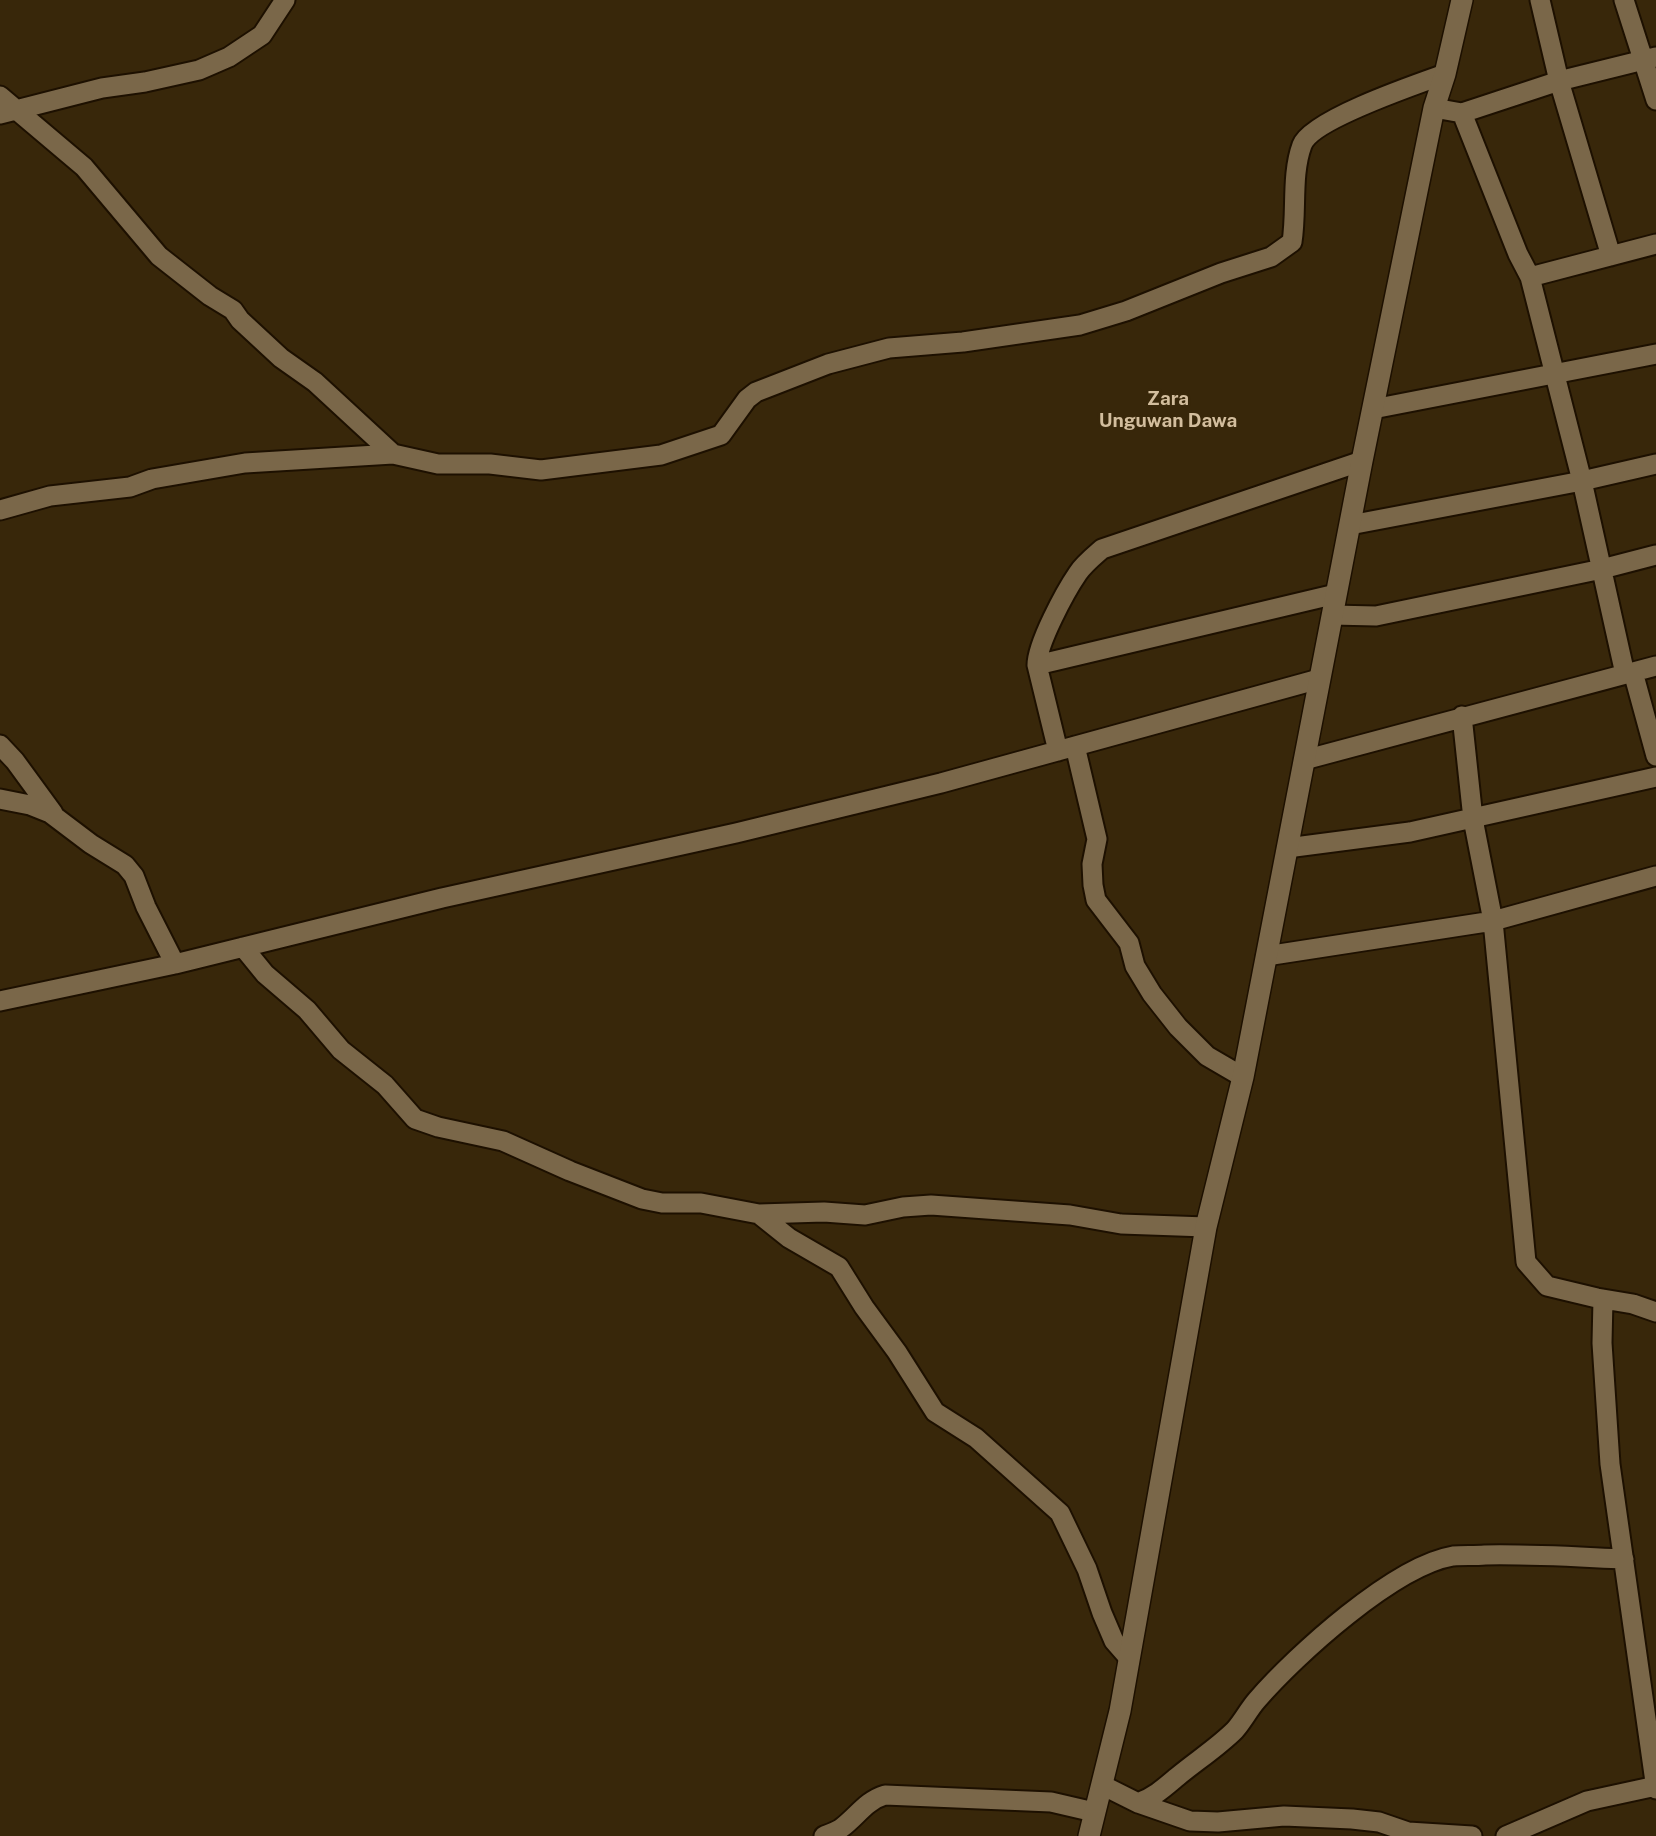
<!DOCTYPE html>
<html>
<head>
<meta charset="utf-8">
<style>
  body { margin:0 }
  canvas { display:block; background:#38270a }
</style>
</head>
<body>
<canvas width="1656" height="1836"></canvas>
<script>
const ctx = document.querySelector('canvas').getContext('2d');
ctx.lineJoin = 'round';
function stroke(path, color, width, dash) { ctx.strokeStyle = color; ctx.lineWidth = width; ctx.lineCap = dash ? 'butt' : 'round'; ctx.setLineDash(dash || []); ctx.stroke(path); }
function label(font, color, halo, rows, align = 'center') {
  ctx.font = font + ' "Public Sans",sans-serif'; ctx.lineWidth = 5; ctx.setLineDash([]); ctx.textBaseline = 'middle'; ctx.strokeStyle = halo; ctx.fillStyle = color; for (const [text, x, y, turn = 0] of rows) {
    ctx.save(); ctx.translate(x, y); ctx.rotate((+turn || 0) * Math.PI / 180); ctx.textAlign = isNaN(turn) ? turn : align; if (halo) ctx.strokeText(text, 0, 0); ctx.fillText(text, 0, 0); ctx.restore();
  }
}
const minor = new Path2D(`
  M1540,0L1559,81L1611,256
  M1624,0L1656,100
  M0,96L84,167L159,256L210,296L233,310L240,320L281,358L315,382L393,454
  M1434,108L1462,113L1518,254L1530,277L1582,481L1625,674
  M1462,113L1559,81L1656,57
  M0,114L102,88L145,82L199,70L229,57L262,35L285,0
  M1530,277L1656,244
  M1373,409L1656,354
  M0,510L50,496L130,487L152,479L245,463L393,454L438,464H490L541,470L661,455L721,435L747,399L756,392L828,364L889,348L963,342L1080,325L1126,311L1221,273L1271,257L1292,242C1297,211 1291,175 1302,145C1311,120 1417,84 1445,74
  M1350,525L1582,481L1656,464
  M1332,615L1376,616L1602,569L1656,555
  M1037,665L1336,594
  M1633,672L1656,756
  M1462,716L1473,819L1493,921L1526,1262L1547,1286L1597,1298L1633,1304L1656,1312
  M0,745L15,761L53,813
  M1075,746L1097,839L1092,864L1093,885L1096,900L1129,943L1135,966L1152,994L1178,1027L1207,1056L1243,1077
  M1058,751L1037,665C1037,644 1065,592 1078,573C1084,564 1094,556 1102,549L1362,461
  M1304,760L1656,666
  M0,799L30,805L50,813L91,844L125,865L134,876L146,907L175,964
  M1287,848L1410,832L1656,777
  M243,947L265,974L307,1010L341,1050L385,1085L415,1119L438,1127L503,1141L570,1171L642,1199L662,1203H701L759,1214L824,1212L865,1215L903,1207L931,1205L1070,1215L1121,1224L1206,1227
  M1266,956L1493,921L1656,876
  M0,1001L175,964L442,898L736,833L941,783L1319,679
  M759,1214L789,1238L839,1267L864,1307L897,1352L935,1412L976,1438L1060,1513L1087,1569L1102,1613L1114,1641L1128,1657
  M1603,1299L1602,1343L1610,1464L1656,1789
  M1102,1785L1138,1803L1190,1821L1218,1822L1284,1816L1352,1819L1379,1822L1408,1832L1472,1836
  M1138,1803C1154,1797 1164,1788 1177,1777C1196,1761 1217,1748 1235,1730C1243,1721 1249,1709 1257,1700C1296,1655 1394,1566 1453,1556C1463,1555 1474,1556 1485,1555C1531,1554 1577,1557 1624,1559
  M824,1836C829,1834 835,1832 840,1829C856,1818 865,1801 885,1795L1051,1802L1094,1812
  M1506,1836L1587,1801L1656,1786`);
const tertiary = new Path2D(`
  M1089,1836L1120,1711L1206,1227L1243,1077L1362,461L1434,108L1445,74L1462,0`);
stroke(minor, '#1d1000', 23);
stroke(tertiary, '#1d1000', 24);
stroke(minor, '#7a6749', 19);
stroke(tertiary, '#7a6749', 21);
label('bold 19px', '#d2bd9d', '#38270a', [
  ["Zara",1168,399],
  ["Unguwan Dawa",1168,421]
]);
</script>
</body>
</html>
